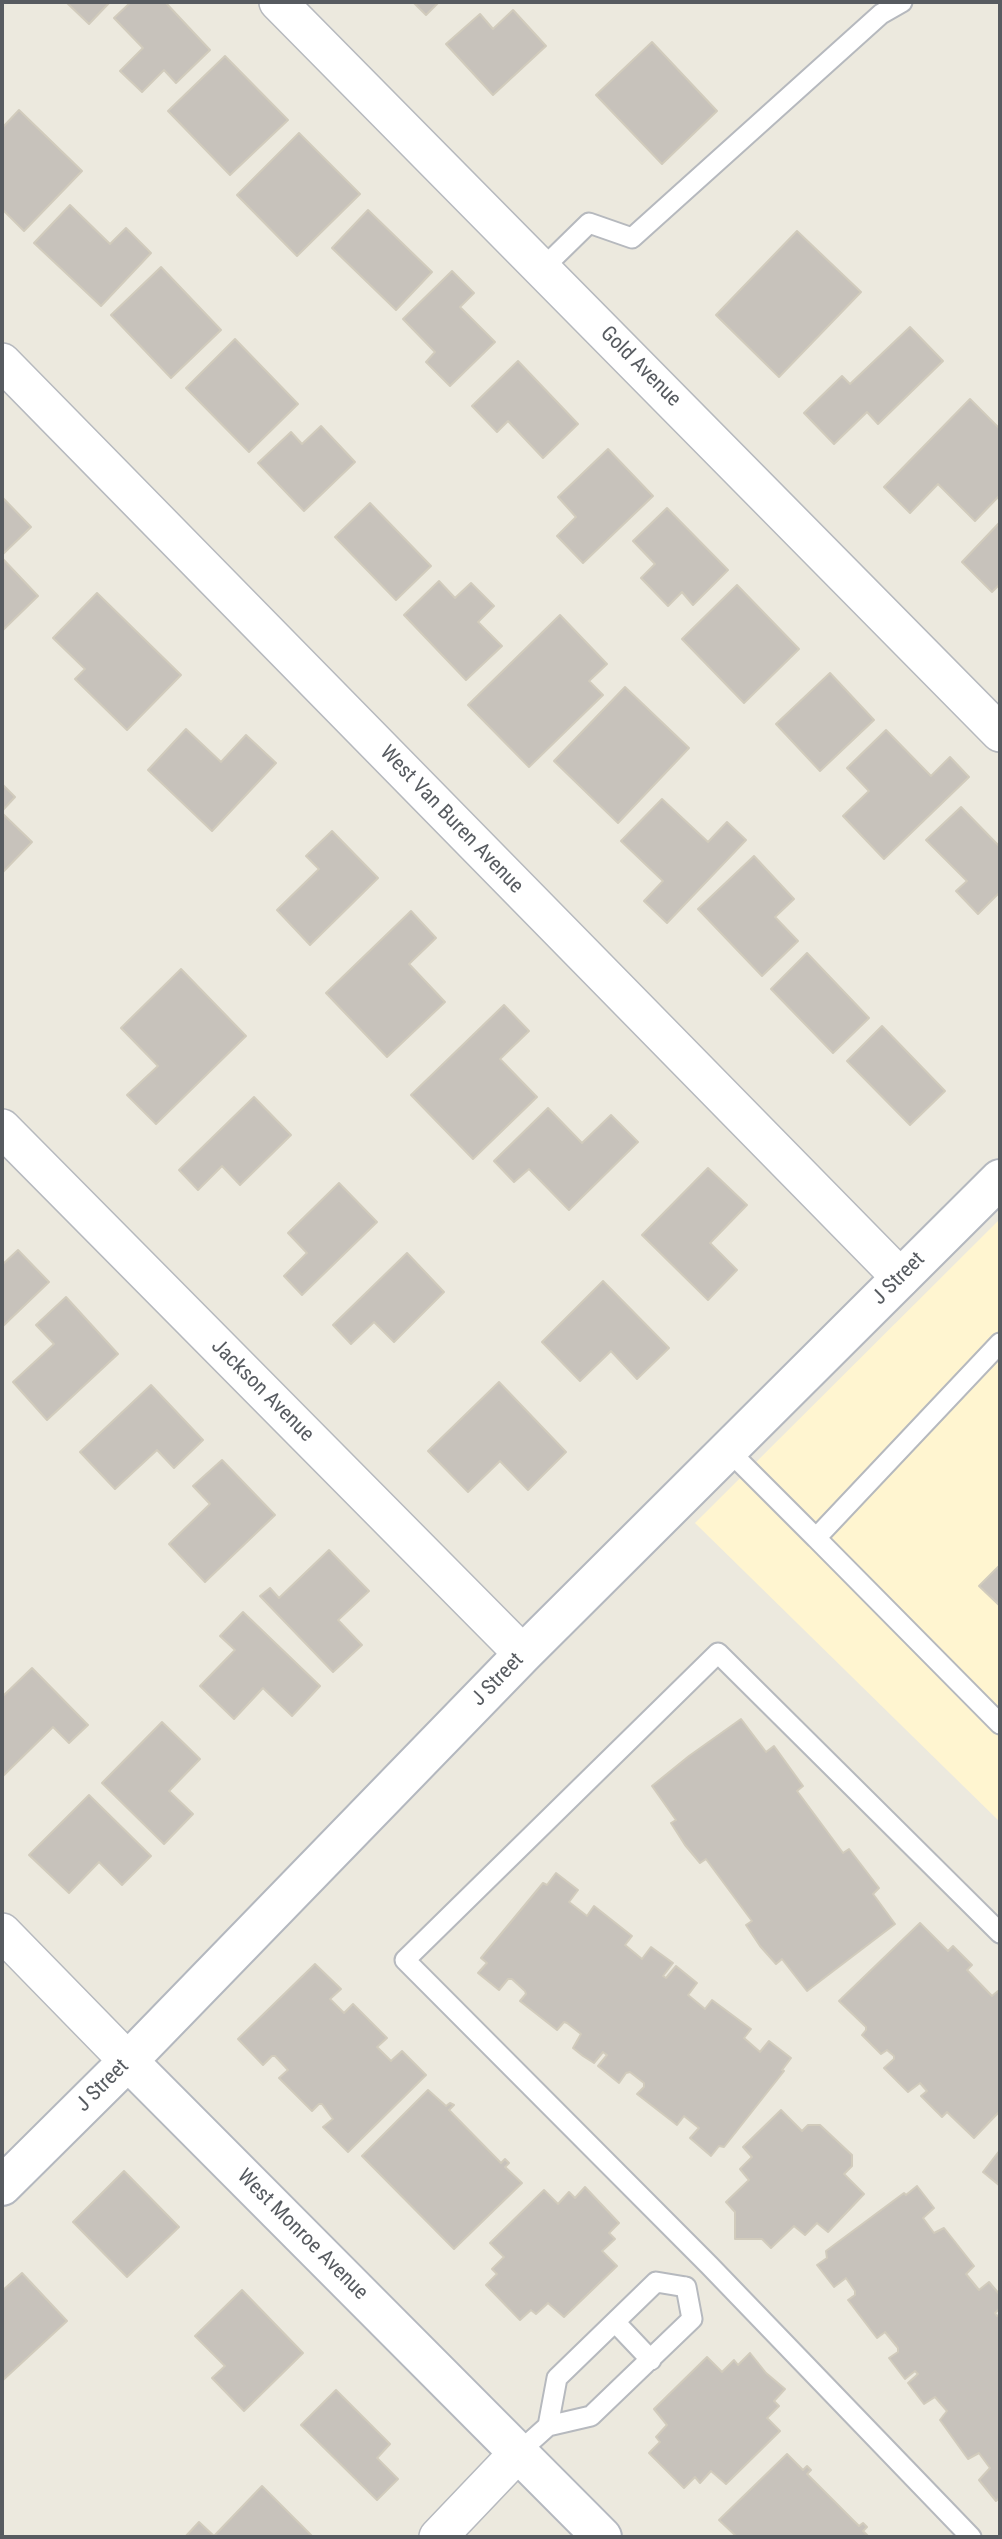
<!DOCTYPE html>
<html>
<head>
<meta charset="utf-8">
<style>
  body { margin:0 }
  #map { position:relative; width:1002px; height:2539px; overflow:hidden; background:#ece9de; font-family:"Roboto Condensed",sans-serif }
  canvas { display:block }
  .frame { position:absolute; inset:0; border:4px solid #575b60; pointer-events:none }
</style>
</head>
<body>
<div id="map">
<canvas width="1002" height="2539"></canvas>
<div class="frame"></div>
</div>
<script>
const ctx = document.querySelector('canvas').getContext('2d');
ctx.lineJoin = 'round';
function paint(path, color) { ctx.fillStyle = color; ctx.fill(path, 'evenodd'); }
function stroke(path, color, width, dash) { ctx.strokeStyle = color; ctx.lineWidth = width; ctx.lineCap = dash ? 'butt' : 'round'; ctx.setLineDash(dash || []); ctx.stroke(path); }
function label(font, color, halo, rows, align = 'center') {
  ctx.font = font + ' "Roboto Condensed",sans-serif'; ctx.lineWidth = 6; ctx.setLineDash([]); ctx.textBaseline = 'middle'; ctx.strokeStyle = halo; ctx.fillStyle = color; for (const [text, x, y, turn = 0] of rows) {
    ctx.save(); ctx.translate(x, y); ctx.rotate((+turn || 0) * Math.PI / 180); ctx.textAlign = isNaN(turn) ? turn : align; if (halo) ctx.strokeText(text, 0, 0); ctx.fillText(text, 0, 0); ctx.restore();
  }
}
paint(new Path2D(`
  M1000,1219V1822L695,1523Z`), '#fff5d0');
const building = new Path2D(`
  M66,2H110L89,24Z
  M131,2H165L210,50L176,83L164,70L142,92L120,71L143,48L114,18Z
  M413,2H439L426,15Z
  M513,10L546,46L493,95L446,44L480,14L493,29Z
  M652,42L717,111L662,164L596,95Z
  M225,56L288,120L230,175L168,111Z
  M19,110L82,171L24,231L2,209V128Z
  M299,133L360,194L297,256L237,195Z
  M70,205L110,244L126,228L151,253L101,306L34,243Z
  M368,210L432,272L396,310L332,248Z
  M797,231L861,292L779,377L716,315Z
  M161,267L221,330L171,378L111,315Z
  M452,271L474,293L460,307L495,342L450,386L426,362L435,352L403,319Z
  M910,327L943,361L878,424L867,412L834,444L804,413L842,376L850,384Z
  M235,339L298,404L249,452L186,388Z
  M518,361L578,424L543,458L508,421L497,432L472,406Z
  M970,399L1000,429V495L975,521L938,484L910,513L884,487Z
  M321,426L355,462L304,511L258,463L291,432L302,444Z
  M608,449L653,496L583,563L557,536L576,517L558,497Z
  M2,497L31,527L2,555Z
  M370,503L431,566L396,600L335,537Z
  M667,508L728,570L693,605L682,592L668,606L641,578L655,564L633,541Z
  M1000,522V584L992,592L962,562Z
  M2,558L38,596L2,631Z
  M439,581L455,598L471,583L494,606L478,622L502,646L466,680L404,615Z
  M737,585L799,649L744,703L682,639Z
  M97,593L181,675L127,730L75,679L85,669L53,638Z
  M560,615L607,664L589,681L603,695L529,767L468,705Z
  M830,673L874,720L820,771L776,724Z
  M625,687L689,748L618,823L554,761Z
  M186,729L221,762L246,735L276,763L212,831L148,770Z
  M886,730L931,776L950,757L969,777L884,859L843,816L869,791L847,768Z
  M2,784L15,797L2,811Z
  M662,799L708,842L727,822L746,840L667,923L644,901L663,881L621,841Z
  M961,807L1000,847V892L978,914L956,891L967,881L926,840Z
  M2,813L32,842L2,873Z
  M332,831L378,878L310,945L277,910L319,869L306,856Z
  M754,856L794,899L775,917L798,941L762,976L698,909Z
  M411,911L436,938L409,964L445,1002L387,1057L326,993Z
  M807,953L869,1018L833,1053L771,989Z
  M181,969L246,1036L156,1124L127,1095L158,1066L121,1028Z
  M504,1005L529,1031L500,1059L537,1097L473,1159L411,1095Z
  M882,1026L945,1091L910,1125L847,1061Z
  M254,1097L291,1135L240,1185L222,1166L198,1190L179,1170Z
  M548,1108L582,1143L611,1115L638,1142L569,1210L529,1169L514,1182L494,1161Z
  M708,1168L747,1205L710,1243L737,1270L708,1300L642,1235Z
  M339,1183L377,1222L302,1295L284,1276L307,1253L288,1233Z
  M18,1250L49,1282L2,1327V1265Z
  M407,1253L444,1292L394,1342L374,1322L351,1344L333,1325Z
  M603,1281L669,1348L637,1379L611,1351L580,1381L542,1342Z
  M66,1297L118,1354L47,1420L13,1382L54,1344L36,1325Z
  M499,1382L566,1452L528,1490L500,1461L468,1492L428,1451Z
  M151,1385L203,1440L174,1468L157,1450L115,1489L80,1452Z
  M222,1460L275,1515L205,1582L169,1544L210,1504L193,1486Z
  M329,1550L369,1591L338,1620L362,1645L333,1672L260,1596L270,1588L279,1598Z
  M1000,1565V1606L979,1586Z
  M243,1612L320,1686L292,1716L263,1688L234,1719L200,1686L235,1650L220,1636Z
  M32,1668L88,1725L69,1743L53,1727L2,1777V1697Z
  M741,1719L766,1752L774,1746L803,1786L797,1791L843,1853L849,1849L879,1888L873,1894L895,1924L807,1991L782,1959L776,1964L760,1946L746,1925L752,1921L706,1859L700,1863L685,1845L671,1823L676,1820L652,1786L689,1756Z
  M162,1722L200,1759L169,1791L193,1814L164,1844L102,1783Z
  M89,1795L151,1856L122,1885L99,1862L69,1893L29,1855Z
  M556,1873L578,1890L569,1902L587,1916L594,1906L632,1936L625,1945L642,1959L651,1947L673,1963L663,1976L666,1978L676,1966L697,1983L688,1995L705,2009L712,2000L751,2029L744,2038L760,2052L769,2041L791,2058L782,2070L784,2071L724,2147L719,2146L711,2156L690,2138L699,2128L684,2116L677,2125L637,2094L644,2087V2083L630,2072L626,2073L619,2083L598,2066L607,2055L603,2052L594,2063L583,2056L573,2048L581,2034L567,2023L564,2022L557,2030L520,2001L526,1994L525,1991L512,1979H508L499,1990L478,1973L487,1963L481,1958L543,1883L547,1885Z
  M920,1923L948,1951L953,1946L972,1965L967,1970L992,1996L998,1991L1000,1994V2111L974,2138L947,2112L942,2117L921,2096L927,2091L920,2083L908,2092L884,2068L894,2059V2056L887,2050L881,2054L862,2035L866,2030V2027L839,2001Z
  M315,1964L341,1989L330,1999L344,2013L353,2004L387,2038L377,2047L391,2061L402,2051L426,2075L348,2152L323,2127L333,2119L322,2104H319L312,2111L279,2078L288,2070L275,2056H272L263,2065L238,2039Z
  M428,2090L446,2106L450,2103L454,2105L449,2110L501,2163L505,2159L509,2163L505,2167L522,2183L454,2249L362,2156Z
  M781,2110L802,2131L808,2125H820L852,2155V2166L844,2174L864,2194L828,2232L817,2223L805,2235L794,2226L771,2248L762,2239H735V2212L726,2202L749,2180L740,2169L752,2157L743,2147Z
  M1000,2150V2186L983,2172Z
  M124,2171L179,2227L127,2277L73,2222Z
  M917,2186L934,2208L923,2218L934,2233L944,2228L974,2266L966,2274L979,2290L989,2282L1000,2295V2308L995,2313L997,2316L1000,2314V2497L996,2501L979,2480L990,2468L979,2453L968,2459L940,2420L947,2411L935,2397L924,2404L908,2383L918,2374L915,2371L905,2379L889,2358L898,2352V2348L885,2332L877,2338L848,2300L855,2295V2291L846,2278L834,2287L817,2265L827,2258L826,2251L904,2193L906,2195Z
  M585,2187L619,2223L609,2233L615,2239L602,2251L617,2266L564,2317L548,2303L536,2314L531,2310L520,2320L486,2285L497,2274L492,2269L504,2257L490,2243L544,2190L558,2204L569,2192L575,2198Z
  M22,2273L67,2321L2,2381V2291Z
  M242,2290L303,2353L244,2411L212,2378L225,2366L195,2336Z
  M750,2353L766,2373L785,2389L774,2401L779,2406L767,2418L780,2431L726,2484L711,2471L700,2483L695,2477L684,2488L649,2453L660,2442L656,2437L667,2425L654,2409L707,2357L722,2372L734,2360L738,2365Z
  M336,2390L390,2444L377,2458L398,2479L377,2500L301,2425Z
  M787,2454L803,2470L807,2466L811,2470L807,2474L859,2526L863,2523L867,2527L863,2531L869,2537H737L719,2520Z
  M262,2486L313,2537H185L199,2522L214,2536Z`);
paint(building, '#c7c2bb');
stroke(building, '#d1cbbc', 2);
const lane = new Path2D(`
  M543,268L589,223L632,238L881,14L902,2
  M1000,1343L816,1538L1000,1724
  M728,1450L816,1538
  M615,2322L651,2360
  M548,2426L557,2378L656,2282L686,2287
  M519,2452L548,2426L591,2416L692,2319L686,2287
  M971,2537L709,2265L405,1960L718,1653L1000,1933`);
const street = new Path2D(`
  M278,2L1000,733
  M2,362L901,1278
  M2,1128L523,1654
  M2,1932L128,2061
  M438,2537L519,2452`);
const secondary = new Path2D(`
  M128,2061L602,2537
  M2,2186L128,2061L523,1654L1000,1179`);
stroke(lane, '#b6b9be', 23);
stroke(street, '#b6b9be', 40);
stroke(secondary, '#b4b8bf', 42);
stroke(lane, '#fff', 19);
stroke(street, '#fff', 37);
stroke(secondary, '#fff', 38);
label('21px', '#575b60', '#fff', [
  ["Gold Avenue",640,367,45],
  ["West Van Buren Avenue",451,820,46],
  ["J Street",899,1279,-45],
  ["Jackson Avenue",262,1391,45],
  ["J Street",498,1680,-46],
  ["J Street",103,2086,-45],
  ["West Monroe Avenue",302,2235,45]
]);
</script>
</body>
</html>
